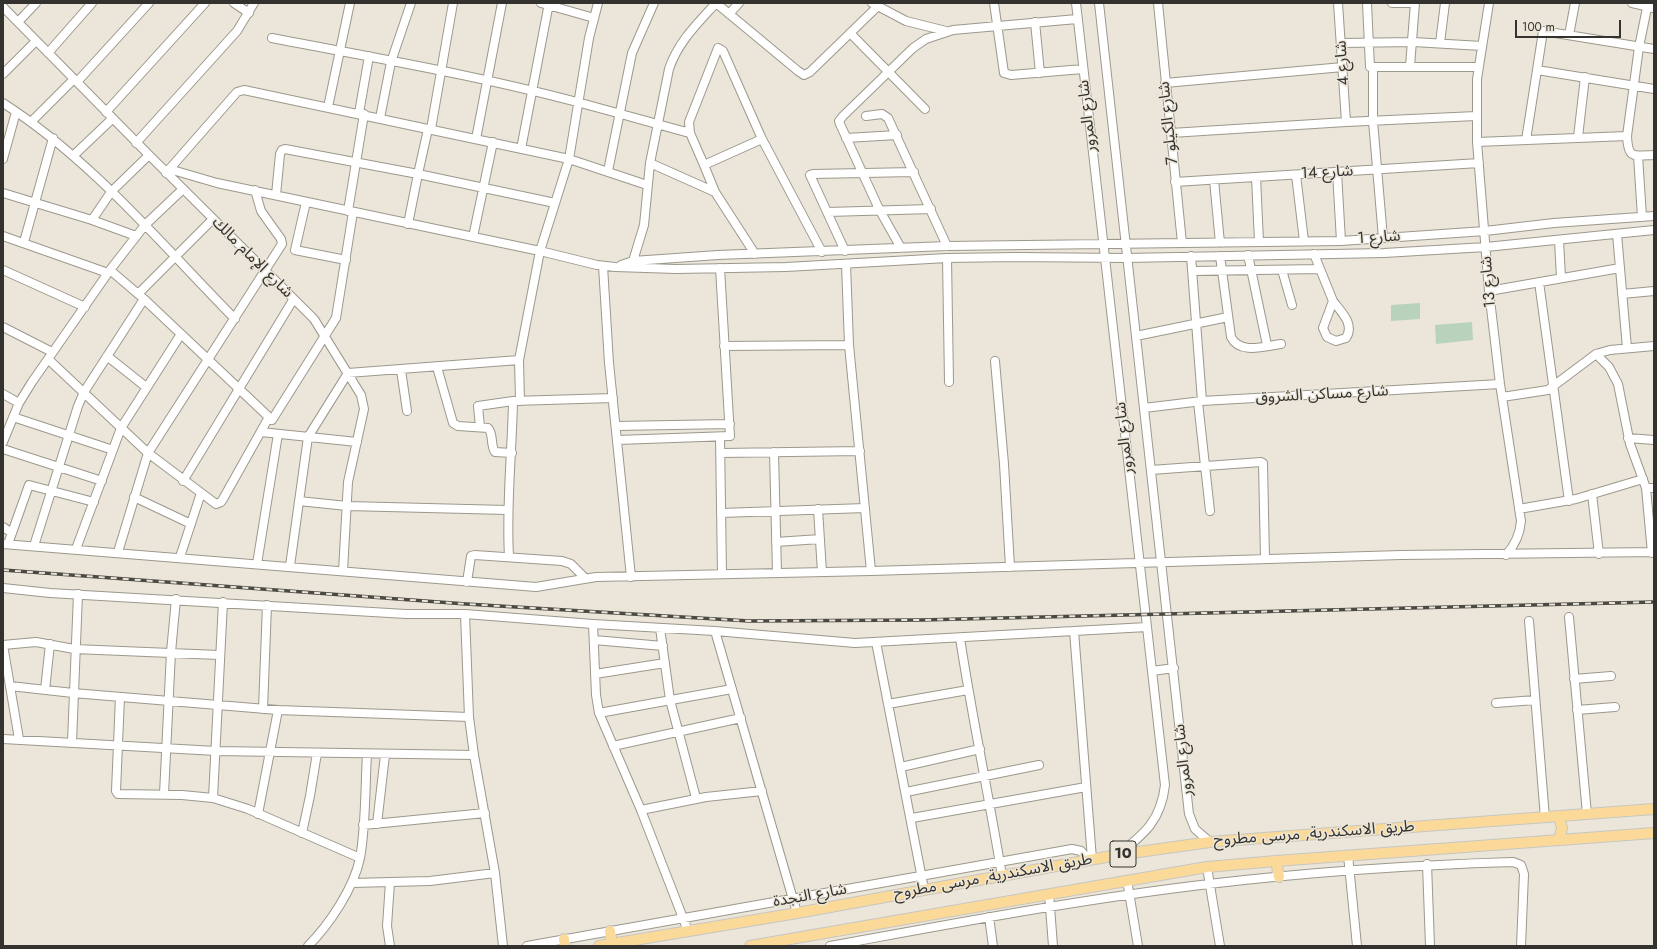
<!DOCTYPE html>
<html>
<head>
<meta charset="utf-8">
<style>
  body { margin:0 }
  #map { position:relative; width:1657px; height:949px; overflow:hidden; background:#ebe6d9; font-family:Jost,sans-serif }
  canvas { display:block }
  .frame { position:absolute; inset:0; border:4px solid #34322e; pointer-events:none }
  .scale { position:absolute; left:1515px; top:20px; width:106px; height:18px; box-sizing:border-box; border:2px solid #34322e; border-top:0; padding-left:5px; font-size:12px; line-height:14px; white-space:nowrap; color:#34322e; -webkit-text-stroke:3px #ebe6d9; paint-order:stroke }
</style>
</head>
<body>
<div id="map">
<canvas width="1657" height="949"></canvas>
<div class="frame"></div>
<div class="scale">100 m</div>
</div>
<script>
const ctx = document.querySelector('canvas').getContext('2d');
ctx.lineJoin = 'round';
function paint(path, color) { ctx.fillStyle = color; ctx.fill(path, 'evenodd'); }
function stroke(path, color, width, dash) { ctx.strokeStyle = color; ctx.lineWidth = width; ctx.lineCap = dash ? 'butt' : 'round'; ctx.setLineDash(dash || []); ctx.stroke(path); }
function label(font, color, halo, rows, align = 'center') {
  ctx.font = font + ' Jost,"Noto Sans Arabic",sans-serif'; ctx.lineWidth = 3; ctx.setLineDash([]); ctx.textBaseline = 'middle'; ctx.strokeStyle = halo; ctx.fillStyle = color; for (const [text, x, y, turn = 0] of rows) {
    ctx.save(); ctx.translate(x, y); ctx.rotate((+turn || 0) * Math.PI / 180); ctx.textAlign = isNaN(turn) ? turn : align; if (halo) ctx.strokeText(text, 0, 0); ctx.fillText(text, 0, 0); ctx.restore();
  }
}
paint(new Path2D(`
  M1420,303V319L1391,321V305Z
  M1472,322L1473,340L1436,344L1435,325Z`), '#b9d3ba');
const minor = new Path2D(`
  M234,3L249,13
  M541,3L594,18
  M716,3C697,24 678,42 669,69L650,163L715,192L755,254
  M716,3L798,71L804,75L810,72L877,7
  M872,3L906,21L946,31
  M994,3L1004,73L1011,75L1083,69
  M1076,3L1165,785C1161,821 1144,834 1118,855
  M1099,3L1189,814L1195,829L1210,842
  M1158,3L1182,243
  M1338,3L1346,122
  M1367,3L1370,67H1479
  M1392,3H1410
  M1489,3L1477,79V142L1489,291L1500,384L1521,521C1520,535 1515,545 1506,555
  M1632,3L1654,8
  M1648,3L1639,47L1627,136C1628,159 1633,156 1654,155
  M3,7L149,155L314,319L361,395L364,409L348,482L343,571
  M729,14L739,3
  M18,22L36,3
  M1035,22L1040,73
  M850,33L925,109
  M1569,35L1575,3
  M272,38C381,59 492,78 599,108C629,116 659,125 690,133
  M1342,43L1413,42L1482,46
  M1440,43L1445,3
  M48,53L92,3
  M1410,66L1415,3
  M1373,67V121L1383,238
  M1537,70L1543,31L1654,49
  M3,74L36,41
  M77,82L149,3
  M1165,83L1343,67
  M3,103C92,160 161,244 235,319
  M328,107L350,3
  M106,112L205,3
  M359,113L369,56
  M866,116L882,114L888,118L947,246
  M380,118L391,62L411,3
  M31,122L74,79
  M428,129L418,174L555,203
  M431,129L453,3
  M1171,133L1346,122L1476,116
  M1578,137L1585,77
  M846,138L897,135
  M476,139L502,3
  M762,139L704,165L690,133L689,122L718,48L723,51L762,139L822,252
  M1526,140L1537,70L1654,89
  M1477,142L1627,136
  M136,143L237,31L254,3
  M521,149L549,3
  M73,156L112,119
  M1638,156L1642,217
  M3,159L16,112
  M704,165L715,192
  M169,169L217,183L540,251L597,265L615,267L676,269L786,267L947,258L1016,257L1126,258L1384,253L1486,247L1654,230
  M608,171L632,53L654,3
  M1337,172L1341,241
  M166,173L237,92L244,90L569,159L647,185
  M1296,175L1304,241
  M1256,177L1259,242
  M1214,180L1220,243
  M1175,182L1479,163
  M3,193L92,220L136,236
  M276,195L280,154L282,150L285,149L418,174L408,224
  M306,202L295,250L346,260
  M348,211L364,114
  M828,212L931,209
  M92,220L111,192L149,155
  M1617,234L1627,348
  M3,236L108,273
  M473,237L493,142
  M1559,240L1561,278
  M24,242L53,138
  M901,248L879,209L840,124L839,121L843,116L913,48L926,39L953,30L1077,19
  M845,251L810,175L813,174L914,172
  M1314,254L1333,301
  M1248,255L1267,345
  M1191,256L1202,401
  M1220,256L1231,337C1240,355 1265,346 1281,344
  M947,258L949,382
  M633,261L644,225L650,163
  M846,264L849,345L871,571
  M621,265L633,261L718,255L947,246L1341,241L1485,231L1554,223L1654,216
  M603,266L609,363L631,577
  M3,270L85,307
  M110,270L144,299L272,420L336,318L353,212
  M1282,270L1292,305
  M1192,271L1320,269
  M1539,282L1569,501
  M1489,291L1620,268
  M138,294L213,219
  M1622,294L1654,291
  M1333,301C1341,312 1355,324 1346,338L1336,341L1327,337L1323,328Z
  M3,327L52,352
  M1136,336L1228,317
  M724,346L849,345
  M1596,354L1609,367L1618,384L1630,444L1646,488L1652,553
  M107,356L146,387
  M48,359L148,453L216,504L221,502L223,499L269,417
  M519,360L520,401
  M995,361L1004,464L1010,567
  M437,367L453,423L458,426L488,428C494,434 490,445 495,452L512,453
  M401,370L407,411
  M3,394L19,403
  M1502,397L1548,390L1596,354L1610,350L1654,346
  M1198,402L1210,511
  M1144,408L1202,401L1500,384
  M13,417L113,450
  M616,426L730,424
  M480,427L478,406L513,401
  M261,432L357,442
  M720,438L722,574
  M1628,438L1654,440
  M617,440L730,436L720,268
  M3,442L19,403L32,382L110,270L145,225L183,189
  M3,449L102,481
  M774,452L777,573
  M721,453L860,451
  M1151,470L1261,462L1263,463L1265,559
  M183,481L293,300
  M1646,488H1654
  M1592,494L1599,554
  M134,497L191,524
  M299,501L347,506L507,510
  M818,509L822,572
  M1519,509L1576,499L1643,479
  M721,513L865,508
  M3,527L12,533
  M776,542L820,539
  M3,544L536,587L596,577L871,571L1401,555L1654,552
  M8,544L29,485L94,502
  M34,546L78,406L84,392L144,299
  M76,549L121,428L181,334
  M118,552L148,453L282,244L281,239L261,211L255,190
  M509,556C506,505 512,453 513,401L613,398
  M180,557L201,493
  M257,564L278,434
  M290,566L308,437L348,373L519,360L540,251L569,159L589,38L598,3
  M467,582L471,556L475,555L562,561L571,564L585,578
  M3,588L50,593L406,614H465L593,624L715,631L855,643L1147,627
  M465,614L469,717L474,755L495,873L503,946
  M1569,617L1587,814
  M1529,621L1545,818
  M593,624L596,695L599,713L641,810L688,931
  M660,628L670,700L696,798
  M715,631L797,913
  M1074,631L1092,859
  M960,638C972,717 989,796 1002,876
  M594,640L663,646
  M876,642L924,889
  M3,645L36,642L74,649L219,655
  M3,645L19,739
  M1152,671L1174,668
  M595,674L665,663
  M1574,679L1611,676
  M10,686L73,693L278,710L469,717
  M45,690L50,644
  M120,697L116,791L118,794L182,795L213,798L248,809L360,858
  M1496,703L1535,700
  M888,704L968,690
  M263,709L267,605
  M1577,710L1615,707
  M599,713L732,689
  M3,739L216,751L474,755
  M72,742L78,594
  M613,746L741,718
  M901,767L980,749
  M906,792L1039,765
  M164,794L171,652L176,599
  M213,798L223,602
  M641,810L706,797L762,791
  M258,814L278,710
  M912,818L1086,787
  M377,824L385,755
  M363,825L485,813
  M302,833L310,796L317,753
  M1348,855L1357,946
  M1427,864L1430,946
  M1207,867L1220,946
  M1127,880L1138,946
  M390,882L387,926L390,946
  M352,883L430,881L495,873
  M1049,894L1053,946
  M989,917L993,946
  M308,946C329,925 354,888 360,858C366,826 365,787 367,754
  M527,946L1072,849L1081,851L1089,860
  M830,946C956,923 1082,899 1209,884C1310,872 1412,865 1513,862L1521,865L1524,874L1521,946`);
const major = new Path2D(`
  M1559,817L1562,828L1559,840
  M1276,861L1279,877
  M610,931L612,944
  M564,939L565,946
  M599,946L797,913L1117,855L1210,842L1654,809
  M750,946L1207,867L1276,861L1654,833`);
stroke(minor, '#9c988c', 10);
stroke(major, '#c6c6c4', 12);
stroke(minor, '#fff', 8);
stroke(major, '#fbda99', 10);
const rail = new Path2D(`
  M3,570L466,604L749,621L921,620L1654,602`);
stroke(rail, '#4b4944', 3.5);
stroke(rail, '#ebe6d9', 2, [6]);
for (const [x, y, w] of [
  [1123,854,26]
]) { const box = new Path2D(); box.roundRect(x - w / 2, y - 13, w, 26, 3); ctx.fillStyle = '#ebe6d9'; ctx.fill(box); stroke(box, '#34322e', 1); }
label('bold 15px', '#34322e', null, [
  ["10",1123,854]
]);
label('16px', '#34322e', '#ebe6d9', [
  ["شارع 4",1343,63,-94],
  ["شارع المرور",1088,116,-96],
  ["شارع الكيلو 7",1169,123,-96],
  ["شارع 14",1327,173,-3],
  ["شارع 1",1379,238,-4],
  ["شارع الإمام مالك",252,258,45],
  ["شارع 13",1489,282,-95],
  ["شارع مساكن الشروق",1322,395,-3],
  ["شارع المرور",1125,438,-96],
  ["شارع المرور",1184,760,-96],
  ["طريق الاسكندرية, مرسى مطروح",1314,834,-4],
  ["طريق الاسكندرية, مرسى مطروح",993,877,-10],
  ["شارع النجدة",810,896,-10]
]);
</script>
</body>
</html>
